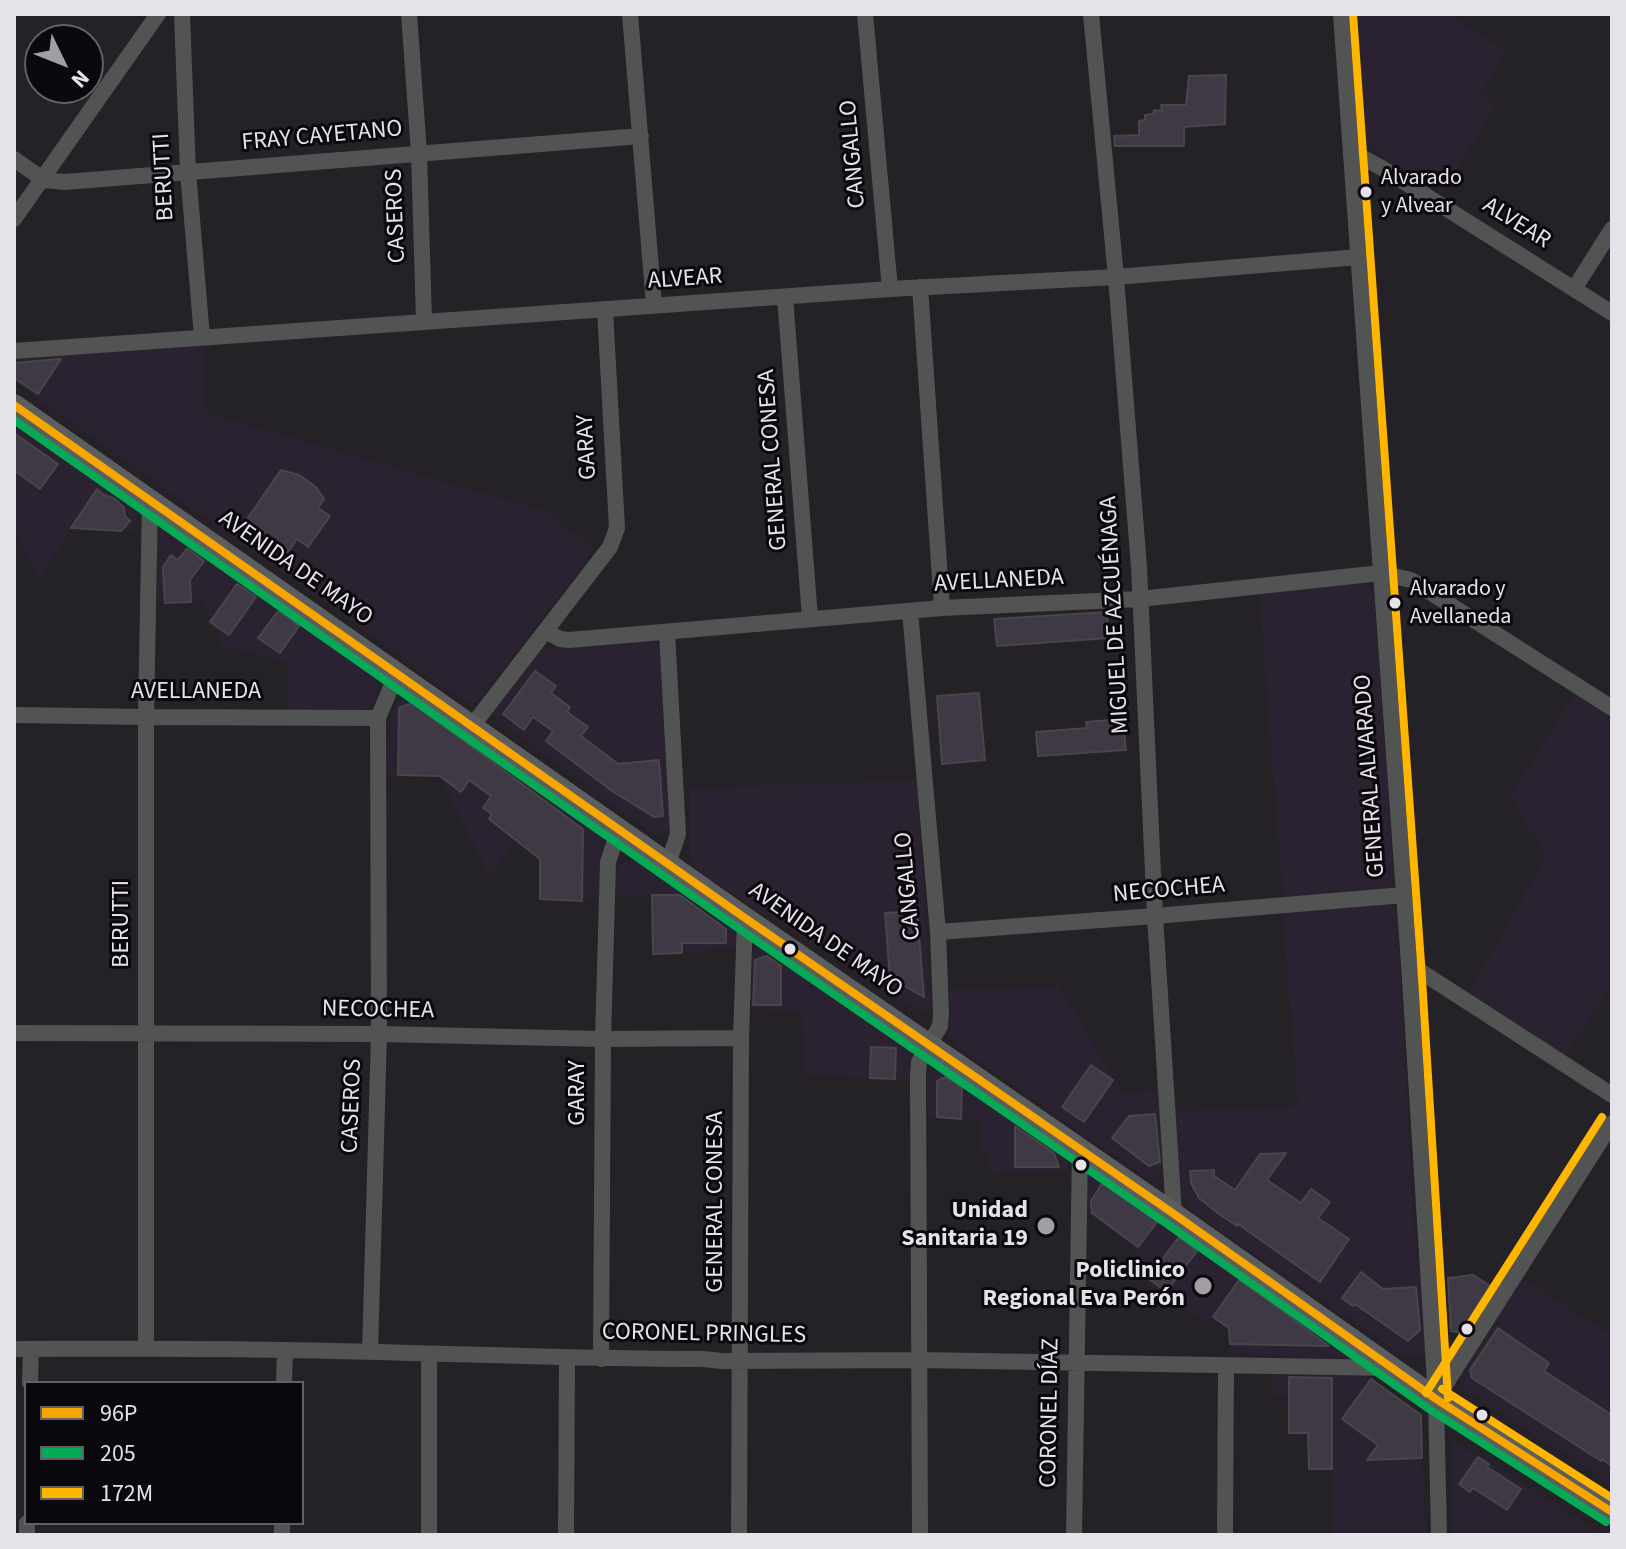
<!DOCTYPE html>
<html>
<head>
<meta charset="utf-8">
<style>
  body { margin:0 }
  #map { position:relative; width:1626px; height:1549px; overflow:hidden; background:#242127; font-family:"Source Sans 3",sans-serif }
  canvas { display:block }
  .frame { position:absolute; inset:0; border:16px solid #e6e2ea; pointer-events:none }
  .legend { position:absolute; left:24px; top:1381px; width:280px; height:144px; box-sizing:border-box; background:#0c090e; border:2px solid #636066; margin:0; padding:10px 14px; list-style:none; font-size:24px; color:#e6e2ea }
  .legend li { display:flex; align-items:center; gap:16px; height:40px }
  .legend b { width:40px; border:2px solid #636066 }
  .north { position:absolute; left:24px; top:24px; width:80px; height:80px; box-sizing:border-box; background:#0c090e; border:2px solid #636066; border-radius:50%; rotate:133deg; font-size:22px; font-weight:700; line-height:32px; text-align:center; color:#e6e2ea }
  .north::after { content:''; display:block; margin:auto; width:28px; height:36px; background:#a29ea6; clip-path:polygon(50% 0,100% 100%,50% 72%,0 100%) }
</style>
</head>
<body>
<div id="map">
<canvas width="1626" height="1549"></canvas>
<div class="frame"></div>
<ul class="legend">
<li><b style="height:10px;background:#f7a600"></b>96P</li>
<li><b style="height:10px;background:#06aa56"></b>205</li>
<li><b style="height:10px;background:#feb600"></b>172M</li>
</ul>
<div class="north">N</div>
</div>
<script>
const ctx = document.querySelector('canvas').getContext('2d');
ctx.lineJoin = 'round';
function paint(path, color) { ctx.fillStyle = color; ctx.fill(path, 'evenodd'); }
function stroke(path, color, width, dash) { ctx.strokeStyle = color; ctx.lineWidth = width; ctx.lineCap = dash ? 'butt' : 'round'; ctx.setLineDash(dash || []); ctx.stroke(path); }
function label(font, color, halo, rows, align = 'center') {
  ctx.font = font + ' "Source Sans 3",sans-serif'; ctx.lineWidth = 6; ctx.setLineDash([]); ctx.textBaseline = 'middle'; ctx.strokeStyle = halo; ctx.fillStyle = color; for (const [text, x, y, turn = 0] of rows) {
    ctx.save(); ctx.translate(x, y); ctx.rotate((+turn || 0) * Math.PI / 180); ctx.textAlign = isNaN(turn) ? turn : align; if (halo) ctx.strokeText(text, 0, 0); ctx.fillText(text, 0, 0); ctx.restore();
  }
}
paint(new Path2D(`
  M1353,14H1457L1455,18L1506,51L1480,94L1496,105L1442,193L1376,152L1368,145L1363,135Z
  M204,342L206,413L543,510L595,549L479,700L470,703L459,698L14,382V353Z
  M14,420L130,502L137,516L139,532L71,529L38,579L14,531Z
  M166,528L170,529L376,678L378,688L375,701L371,706L366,709H286L288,663L222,646L201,601L165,603L157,601L156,540L158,534L161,529Z
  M1362,582L1369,586L1374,594L1394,880L1390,887L1384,891L1283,899L1259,591Z
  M655,641L664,649L672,824L667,833L657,837L498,721L493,715L492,705L540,648Z
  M1575,693L1612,716V984L1565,1056L1468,995L1546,856L1510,796Z
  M406,698H415L598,828L601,837L600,900L540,899V859L515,840L490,876L440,777L388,775L391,713L396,703Z
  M917,780L931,1002L930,1008L925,1012L917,1011L700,873L690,861V788Z
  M635,858L644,861L732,919L735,923V948L653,954L652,896L613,895L616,871L620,865L627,860Z
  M1386,902L1393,905L1397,912L1413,1212L1427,1346L1425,1352L1419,1357H1414L1403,1355L1192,1212L1178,1192L1175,1111L1298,1106L1282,908Z
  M761,943L908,1040L913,1057L911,1080L803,1076L802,1013L751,1009L752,953L756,946Z
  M1059,986L1122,1093L1159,1088L1164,1162L1163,1171L1158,1178H1147L957,1046L950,1036V990Z
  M939,1067L1062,1150L1067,1157L1069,1172L990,1174L989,1153H981L980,1120L928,1118V1075L930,1072Z
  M1091,1172H1095L1354,1353L1355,1356L1354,1359L1231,1353L1229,1332L1231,1329L1214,1317L1209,1323L1203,1321L1135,1275L1133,1256L1137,1250L1082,1208L1087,1175Z
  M1522,1278L1612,1335V1484L1467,1392L1462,1387L1460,1378L1463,1367Z
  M1273,1367L1357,1373L1370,1378L1420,1415L1426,1535H1333L1332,1469H1309L1308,1433H1289V1398L1273,1396Z
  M1449,1440L1457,1443L1605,1535H1453V1443Z`), '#2a2231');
const building = new Path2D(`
  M1226,75L1225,124L1184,127V146H1115L1114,136L1139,135V121L1145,120V115L1153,114L1154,110L1162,111L1161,105H1186L1189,76Z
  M61,359L38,394L14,378V363Z
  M14,433L58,464L40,489L14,470Z
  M281,470L299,475L316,487L324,499L318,508L330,516L308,547L297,539L287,553L273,544L267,553L251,542L258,531L245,522Z
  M97,489L104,495L115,499L124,508L125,516L130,521L121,531L71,528Z
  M187,548L204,561L190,580L191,602L165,603L163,567L171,555L178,560Z
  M237,584L256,597L229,635L210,622Z
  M278,611L299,626L280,653L258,638Z
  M1107,612L1109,638L997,646L994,619Z
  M535,671L556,686L551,693L570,707L567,712L588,727L581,736L618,764L659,760L663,816L654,817L612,791L546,741L553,731L533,717L524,730L503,714Z
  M979,693L985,760L942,764L937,696Z
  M412,703L583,829L582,901L540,899V859L489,819L492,814L483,808L491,796L469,780L461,792L440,776L398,775L399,708Z
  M1123,719L1126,750L1038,756L1036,732L1087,728L1086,722Z
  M652,895H680L726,929V943H682V953L653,954Z
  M917,911L924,997L890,978L885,913Z
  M767,956L781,966V1005H753L755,960Z
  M871,1047L896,1048L895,1079L870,1078Z
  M1091,1065L1113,1080L1084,1122L1062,1107Z
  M946,1077L962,1088L961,1119L937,1117V1081Z
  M1155,1114L1160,1162L1149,1166L1112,1138L1129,1116Z
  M1015,1126L1054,1153L1059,1167H1015Z
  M1286,1153L1267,1180L1301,1203L1311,1189L1330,1202L1318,1218L1349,1239L1320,1282L1238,1224L1237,1226L1219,1214L1199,1198L1191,1183L1190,1171L1214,1170V1176L1235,1190L1260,1154Z
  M1103,1182L1157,1222L1138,1247L1092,1213L1091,1201Z
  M1179,1237L1197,1251L1166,1292L1148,1278Z
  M1361,1272L1383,1289L1416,1287L1420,1330L1408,1341L1355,1304L1353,1306L1342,1298Z
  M1473,1275L1492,1287L1464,1333L1451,1331L1448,1278Z
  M1239,1280L1259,1294L1329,1346L1230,1344L1229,1328L1213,1317Z
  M1498,1328L1549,1363L1544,1371L1612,1415V1466L1602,1459L1601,1461L1472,1378L1470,1370Z
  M1289,1377L1332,1378V1469H1309L1308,1433H1289Z
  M1371,1379L1421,1415L1422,1458L1367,1460L1378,1445L1342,1419Z
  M1478,1457L1489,1464L1487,1467L1521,1489L1507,1510L1473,1488L1470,1492L1459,1484Z`);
paint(building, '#3f3845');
stroke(building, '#48464a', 2);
stroke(new Path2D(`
  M182,14L188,172L202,337
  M409,14L419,153L424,321
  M630,14L654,305
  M865,14L890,289
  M1091,14L1116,277L1139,567L1155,916L1174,1214
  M1341,14L1409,964L1436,1399L1439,1535
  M1352,152L1382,168L1612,313
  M14,159L44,180L65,182L641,136
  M14,219L158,14
  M920,287L942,608
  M1574,289L1612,229
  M785,297L810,618
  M14,351L890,289L1116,277L1359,257
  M910,611L938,932L941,1013L940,1026L919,1062L918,1076L920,1535
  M545,631L560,639L569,640L942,608L1140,599L1381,573L1411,580L1612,708
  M667,632L678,834L668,864
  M14,715L146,717L378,718
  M472,726L610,547L617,528L605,310
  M938,932L1155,916L1404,895
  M1409,964L1612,1095
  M14,1033L379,1034L603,1039L741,1038
  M146,1348V717L150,499
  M14,1349C104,1349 193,1348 282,1350C423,1352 563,1359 703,1359L722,1361L920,1360L1392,1368
  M370,1352L379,1034L378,718L397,673
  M601,1359L603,1039L608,862L619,829
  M30,1383L31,1349
  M284,1383L285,1350
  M1436,1399L1612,1123
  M27,1535V1523
  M282,1535V1523
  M429,1535V1354
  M566,1535L567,1359
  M739,1535L741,1038L745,918
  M1074,1535L1080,1148
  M1225,1535L1226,1366`), '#525353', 16);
stroke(new Path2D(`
  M14,405L745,918L1174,1214L1436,1399L1612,1512`), '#5b5d5e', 22);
stroke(new Path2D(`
  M14,405L745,918L1174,1214L1436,1399L1612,1512`), '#f7a600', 8);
stroke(new Path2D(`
  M14,420L738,928L1167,1224L1429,1409L1606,1522`), '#06aa56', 8);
stroke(new Path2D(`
  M1353,14L1421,963L1448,1398
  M1442,1389L1612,1498
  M1426,1393L1602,1117`), '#feb600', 8);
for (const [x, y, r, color] of [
  [1366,192,7,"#e6e2ea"],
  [1395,603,7,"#e6e2ea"],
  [790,949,7,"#e6e2ea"],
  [1081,1165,7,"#e6e2ea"],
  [1046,1226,10,"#a29ea6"],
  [1203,1286,10,"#a29ea6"],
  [1467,1329,7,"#e6e2ea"],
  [1482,1415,7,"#e6e2ea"]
]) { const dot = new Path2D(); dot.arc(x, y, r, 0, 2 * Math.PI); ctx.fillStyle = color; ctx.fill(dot); stroke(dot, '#0c090e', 3); }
label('22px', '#e6e2ea', '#0c090e', [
  ["Alvarado",1381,179],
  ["y Alvear",1381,207],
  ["Alvarado y",1410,590],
  ["Avellaneda",1410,618]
], 'left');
label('24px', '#e6e2ea', '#0c090e', [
  ["FRAY CAYETANO",322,137,-5],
  ["CANGALLO",854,154,-95],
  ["BERUTTI",165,177,-93],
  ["CASEROS",397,216,-92],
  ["ALVEAR",1516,224,32],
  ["ALVEAR",685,280,-4],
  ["GARAY",588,447,-93],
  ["GENERAL CONESA",774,460,-94],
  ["AVENIDA DE MAYO",295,569,35],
  ["AVELLANEDA",999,582,-3],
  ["MIGUEL DE AZCUÉNAGA",1116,615,-93],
  ["AVELLANEDA",196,693],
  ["GENERAL ALVARADO",1371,776,-94],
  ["CANGALLO",909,886,-95],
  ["NECOCHEA",1169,891,-5],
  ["BERUTTI",123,924,-90],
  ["AVENIDA DE MAYO",825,941,35],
  ["NECOCHEA",378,1011,1],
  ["GARAY",579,1093,-90],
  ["CASEROS",353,1106,-88],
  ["GENERAL CONESA",717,1202,-90],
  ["CORONEL PRINGLES",704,1335,1],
  ["CORONEL DÍAZ",1051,1413,-89]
]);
label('bold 24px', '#e6e2ea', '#0c090e', [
  ["Unidad",1028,1212],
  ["Sanitaria 19",1028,1240],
  ["Policlinico",1185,1272],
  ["Regional Eva Perón",1185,1300]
], 'right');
</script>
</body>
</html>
